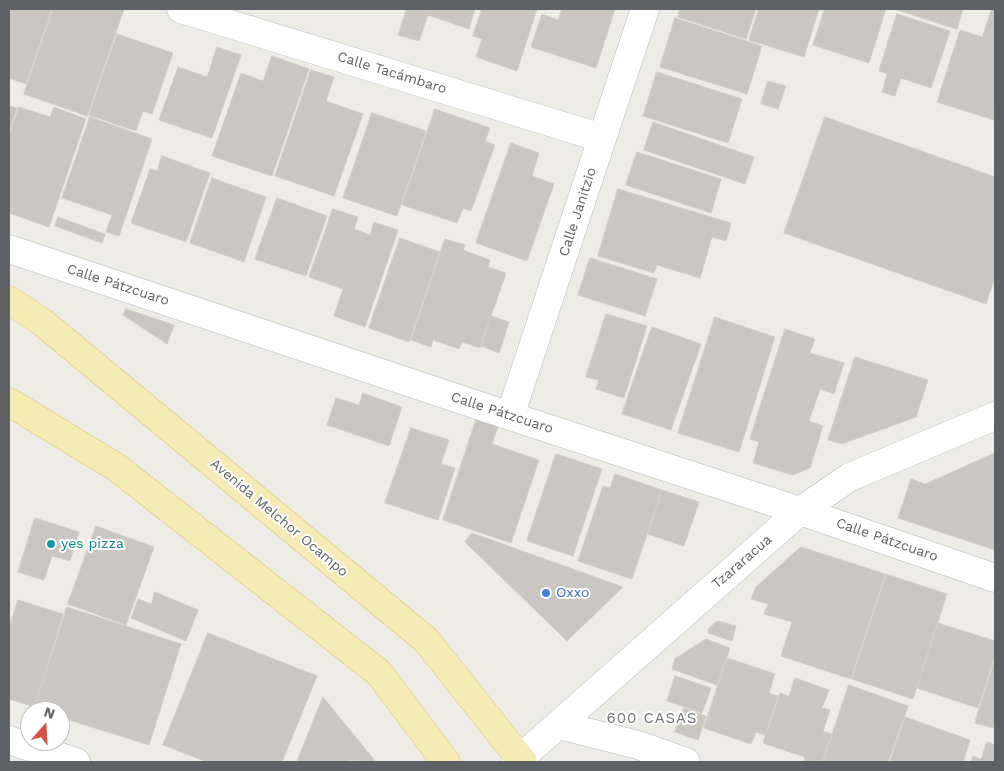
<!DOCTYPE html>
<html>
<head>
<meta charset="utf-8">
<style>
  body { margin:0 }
  #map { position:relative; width:1004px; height:771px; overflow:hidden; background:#eeece6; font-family:"Work Sans",sans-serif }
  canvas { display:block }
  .frame { position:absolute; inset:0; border:10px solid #5e6165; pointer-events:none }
  .north { position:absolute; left:20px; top:701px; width:50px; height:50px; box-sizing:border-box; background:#fff; border:1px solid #bfc0c1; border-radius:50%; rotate:19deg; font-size:14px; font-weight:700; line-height:20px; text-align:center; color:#5e6165 }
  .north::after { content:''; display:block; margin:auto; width:18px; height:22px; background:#d45346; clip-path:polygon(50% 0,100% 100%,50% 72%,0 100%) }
</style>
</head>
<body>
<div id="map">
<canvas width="1004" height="771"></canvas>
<div class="frame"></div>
<div class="north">N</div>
</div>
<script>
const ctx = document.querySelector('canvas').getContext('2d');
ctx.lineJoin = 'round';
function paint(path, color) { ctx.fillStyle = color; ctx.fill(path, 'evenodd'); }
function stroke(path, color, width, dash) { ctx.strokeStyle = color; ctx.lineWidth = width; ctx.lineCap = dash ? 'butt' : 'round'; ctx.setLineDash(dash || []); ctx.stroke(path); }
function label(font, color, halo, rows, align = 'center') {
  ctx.font = font + ' "Work Sans",sans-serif'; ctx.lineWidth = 4; ctx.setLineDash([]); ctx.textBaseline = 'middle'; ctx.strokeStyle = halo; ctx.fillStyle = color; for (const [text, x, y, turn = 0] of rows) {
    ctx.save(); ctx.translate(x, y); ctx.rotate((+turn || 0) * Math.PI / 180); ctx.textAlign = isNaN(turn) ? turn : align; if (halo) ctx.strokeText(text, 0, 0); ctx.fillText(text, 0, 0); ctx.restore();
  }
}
const building = new Path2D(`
  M9,9H52L26,84L9,78Z
  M53,9H124L87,116L24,94Z
  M407,9H475L469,29L428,15L419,41L398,35Z
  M482,9H537L517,71L476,57L482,39L473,36Z
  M562,9H615L596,68L531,47L542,14L558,20Z
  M680,9H756L746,39L678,17Z
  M759,9H819L804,57L749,40Z
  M825,9H886L869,63L813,45Z
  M895,9H963L957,29Z
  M992,9H995L994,120L937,102L960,30L982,37Z
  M897,14L950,31L931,88L901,78L895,96L882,92L887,74L879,71Z
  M675,18L762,46L747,94L660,67Z
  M117,34L173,53L152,114L143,111L136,131L89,115Z
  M217,47L241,55L212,138L159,120L178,67L207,77Z
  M272,56L309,69L272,176L212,156L241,73L263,81Z
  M311,70L334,77L326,101L363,114L334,196L275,176Z
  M657,72L742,99L728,143L643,116Z
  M768,81L786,86L778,109L761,104Z
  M9,106L17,108L9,132Z
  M19,107L50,117L54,107L86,119L49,227L9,213V136Z
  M435,109L490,128L485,141L495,145L471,211L463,208L457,223L402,205Z
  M372,113L426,131L397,216L343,198Z
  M90,117L152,139L119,236L106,232L112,215L62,198Z
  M825,117L995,177V277L986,304L784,233Z
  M653,122L754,157L745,184L644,150Z
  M511,143L539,153L532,176L554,184L527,261L476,243Z
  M637,152L721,179L711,213L626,185Z
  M162,156L210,173L186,242L131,223L150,169L157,171Z
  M212,178L266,197L244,262L190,243Z
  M618,189L731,223L726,241L712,237L700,278L657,265L654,273L598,256Z
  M277,198L327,216L306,276L255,259Z
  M333,209L358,217L354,229L370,235L374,222L398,230L365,327L334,316L343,289L309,277Z
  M58,217L105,234L102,243L55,226Z
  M400,238L440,252L409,342L369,328Z
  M445,239L465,245L463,250L490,260L488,267L506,273L480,348L462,342L459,349L433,340L431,347L411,340Z
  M590,258L657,279L645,316L578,295Z
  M126,309L174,325L167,344L123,315Z
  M606,314L647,326L624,398L596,389L599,380L586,377Z
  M491,316L509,322L499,353L481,346Z
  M715,317L775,337L739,452L678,433Z
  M652,327L701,344L671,430L622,414Z
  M785,329L815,339L810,353L844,363L834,394L820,389L809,421L823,426L810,468L793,475L753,463L759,442L750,439Z
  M855,357L928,380L916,417L842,444L828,440Z
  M363,393L402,407L389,446L327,425L336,398L359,405Z
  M477,417L499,424L492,444L539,460L511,543L443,520Z
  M411,428L449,440L441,464L455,468L438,520L385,503Z
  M995,453V550L898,518L911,479L925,484Z
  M556,454L602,469L573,556L527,541Z
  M615,474L662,490L632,579L578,561L603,486L610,488Z
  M662,490L699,502L684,546L648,534Z
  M35,518L79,532L70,561L52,556L44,580L18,572Z
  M96,526L154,547L126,625L68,604Z
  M472,533L623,587L567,641L465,542Z
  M801,547L885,574L851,679L781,656L792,622L764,614L768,604L751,599L756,587Z
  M886,574L947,594L913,699L852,679Z
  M155,592L198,610L186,641L131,618L138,599L151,604Z
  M18,600L63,614L35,707L9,699V629Z
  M67,607L181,644L149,745L60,717V711H42L34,708Z
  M718,621L736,626L732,641L708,633L709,628Z
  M938,623L995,641V654L978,708L917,688Z
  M208,633L317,676L282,762H207L163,745Z
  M706,639L730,648L717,685L672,669L675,659Z
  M727,658L775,674L769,693L778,696L765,735L756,732L751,744L704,728Z
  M995,658V720L993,728L975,723Z
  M675,676L711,688L702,713L667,701Z
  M795,678L829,690L822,708L830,710L823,731L832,734L822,762H804L805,757L763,743L780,693L789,696Z
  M849,685L908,706L888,762H823Z
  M323,697L376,762L350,760V762H297Z
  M684,708L706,716L698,740L675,732Z
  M905,717L970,740L963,762H890Z
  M987,742L995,745V762H971L973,756L981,759Z`);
paint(building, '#cac7c3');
stroke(building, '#d2cec5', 1);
const minor = new Path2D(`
  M181,9L602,138
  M9,249L510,416L800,511L995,578
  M510,416L645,9
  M559,725L638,745L686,762
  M9,740L76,762
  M516,762L800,511L850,477L995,416`);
const major = new Path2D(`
  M9,300L42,322L426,640L523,762
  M9,402L116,467L379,673L446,762`);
stroke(minor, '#b3b6b9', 29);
stroke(major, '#e0c16d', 29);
stroke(minor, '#fff', 28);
stroke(major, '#f5ebb4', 28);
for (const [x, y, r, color] of [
  [51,544,5,"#0f9aa8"],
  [546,593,5,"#3f7fe0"]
]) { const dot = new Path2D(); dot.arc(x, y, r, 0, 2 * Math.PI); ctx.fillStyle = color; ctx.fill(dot); stroke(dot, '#fff', 2); }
label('14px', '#5e6165', '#fff', [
  ["Calle Tacámbaro",392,73,17],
  ["Calle Janitzio",578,212,-72],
  ["Calle Pátzcuaro",118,285,18],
  ["Calle Pátzcuaro",502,413,18],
  ["Avenida Melchor Ocampo",279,518,40],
  ["Calle Pátzcuaro",887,540,19],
  ["Tzararacua",742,562,-41]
]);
label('14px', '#0d838f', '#fff', [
  ["yes pizza",61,544]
], 'left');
label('14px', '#366cbe', '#fff', [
  ["Oxxo",556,593]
], 'left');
ctx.letterSpacing = '1px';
label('15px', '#6f7376', '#fff', [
  ["600 CASAS",652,719]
]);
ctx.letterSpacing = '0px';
</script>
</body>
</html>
